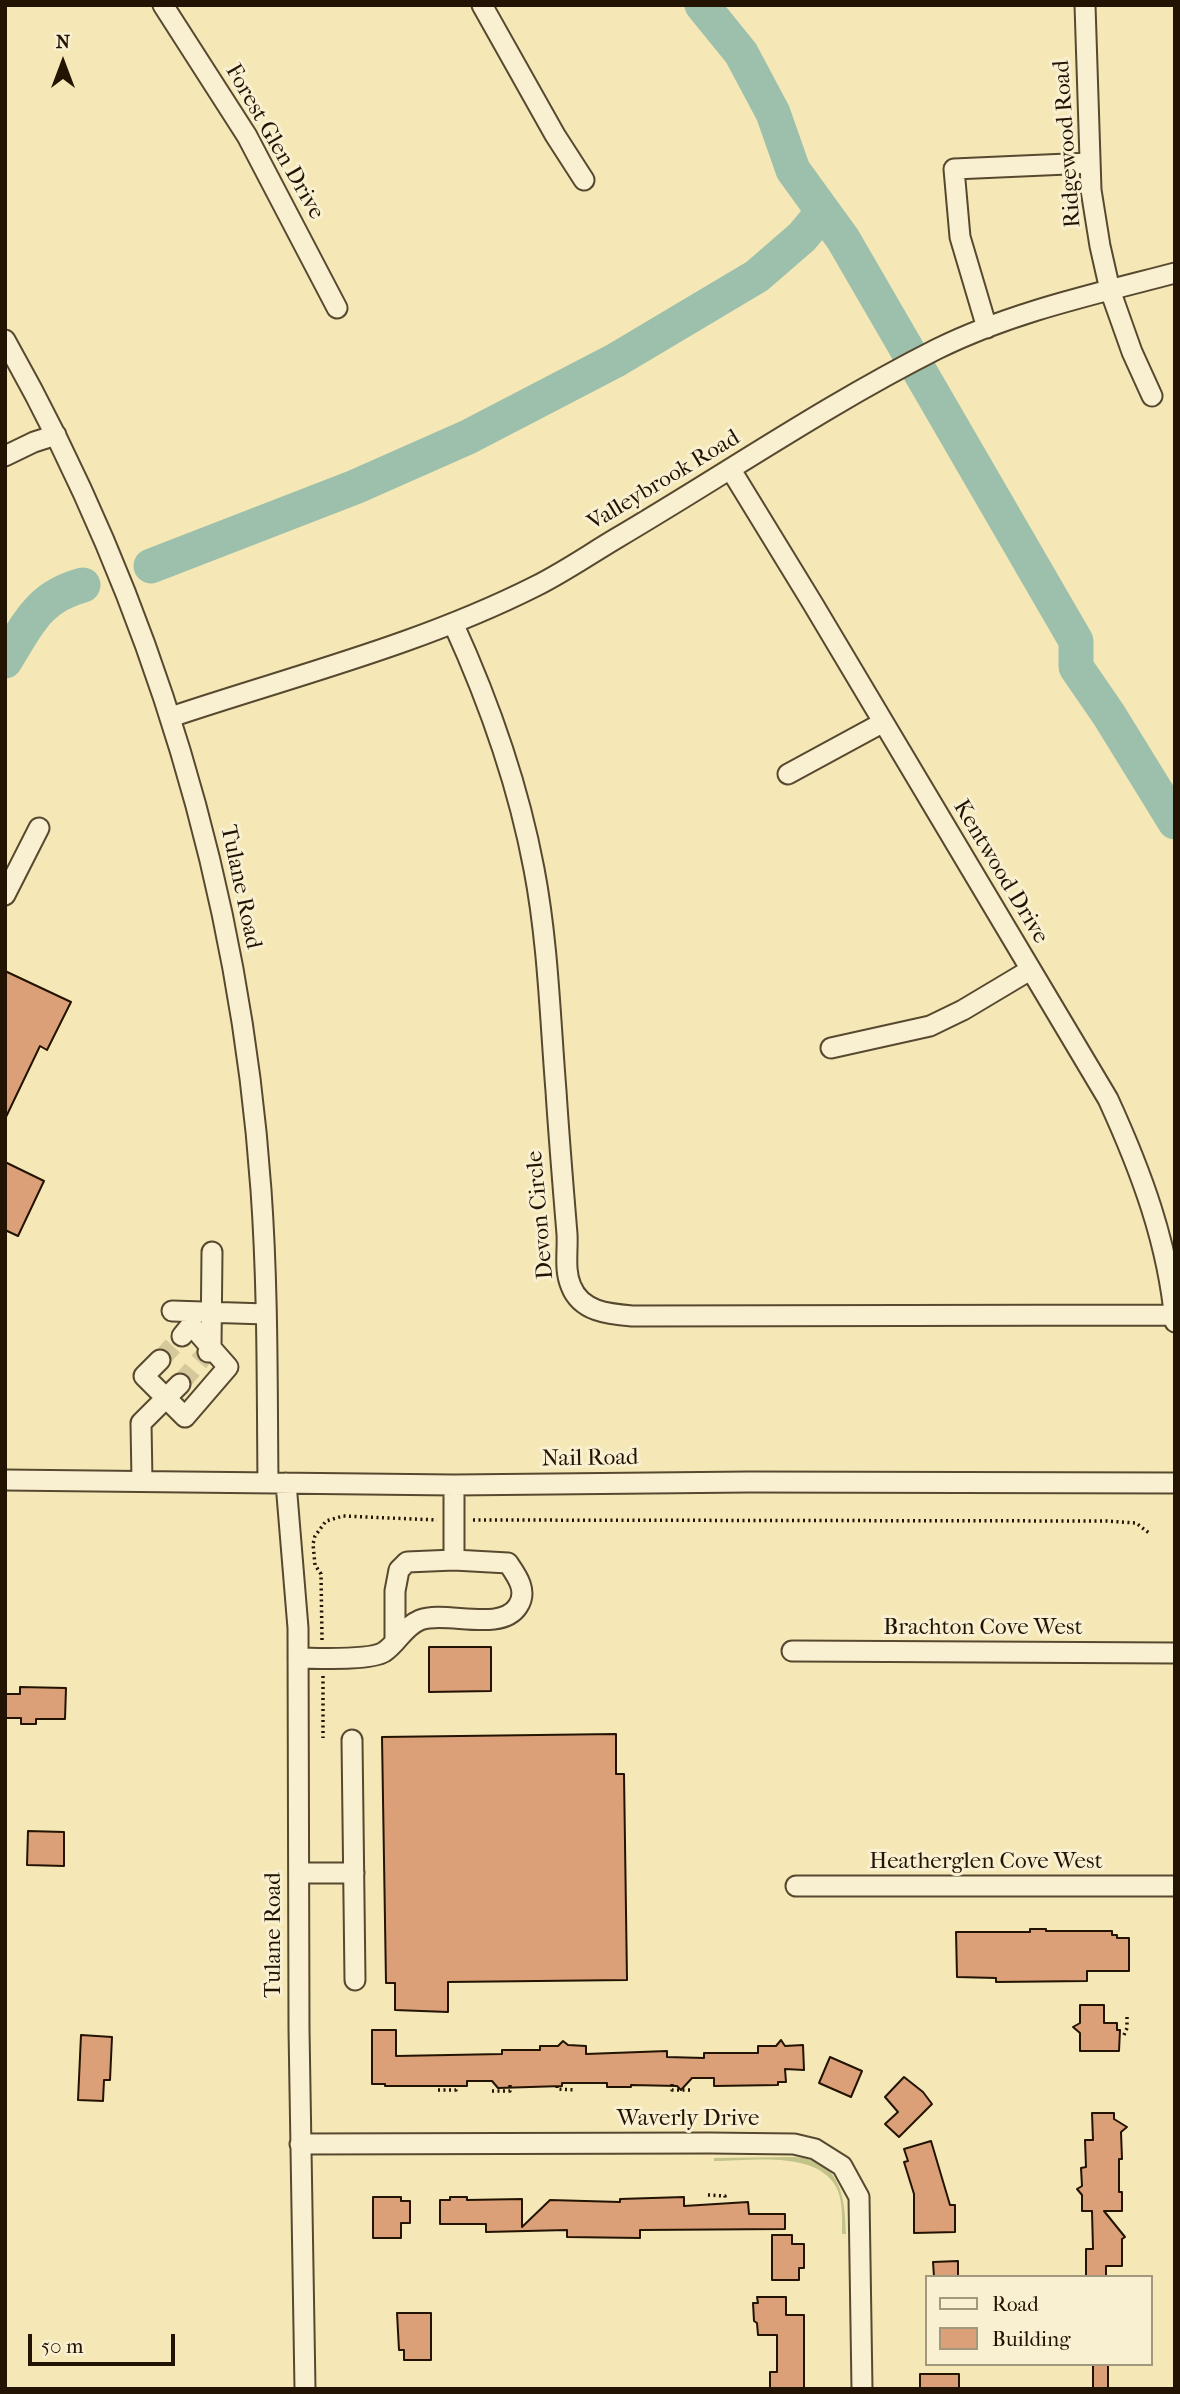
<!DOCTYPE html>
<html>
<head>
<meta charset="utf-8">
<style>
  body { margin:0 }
  #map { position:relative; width:1180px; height:2394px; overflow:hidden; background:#f5e8b6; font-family:"IM FELL French Canon",serif }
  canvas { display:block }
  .frame { position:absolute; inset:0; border:7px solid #221303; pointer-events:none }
  .legend { position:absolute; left:925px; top:2275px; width:228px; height:91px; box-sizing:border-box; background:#f8f0d0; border:2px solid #a2987e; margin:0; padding:9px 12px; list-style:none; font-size:21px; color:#221303 }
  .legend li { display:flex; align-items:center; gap:14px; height:35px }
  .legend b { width:35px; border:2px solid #a2987e }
  .north { position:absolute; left:28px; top:28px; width:70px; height:70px; -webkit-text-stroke:5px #f8f0d0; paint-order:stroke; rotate:0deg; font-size:19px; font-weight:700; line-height:28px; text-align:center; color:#221303 }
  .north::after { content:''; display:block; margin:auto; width:24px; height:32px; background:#221303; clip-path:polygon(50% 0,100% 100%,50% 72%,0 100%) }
  .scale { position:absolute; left:28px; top:2334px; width:147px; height:32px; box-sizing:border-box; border:4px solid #221303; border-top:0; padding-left:9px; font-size:21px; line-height:24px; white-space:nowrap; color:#221303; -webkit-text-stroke:5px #f8f0d0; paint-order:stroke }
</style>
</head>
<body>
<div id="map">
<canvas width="1180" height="2394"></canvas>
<div class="frame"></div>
<ul class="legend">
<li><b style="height:9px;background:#f8f0d0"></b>Road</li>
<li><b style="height:19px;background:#dca078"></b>Building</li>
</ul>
<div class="north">N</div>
<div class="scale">50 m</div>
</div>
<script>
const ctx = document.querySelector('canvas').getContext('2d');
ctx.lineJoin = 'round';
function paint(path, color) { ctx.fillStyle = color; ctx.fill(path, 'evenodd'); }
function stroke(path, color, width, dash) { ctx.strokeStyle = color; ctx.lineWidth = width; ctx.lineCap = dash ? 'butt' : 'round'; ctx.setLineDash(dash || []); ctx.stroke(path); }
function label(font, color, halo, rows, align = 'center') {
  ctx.font = font + ' "IM FELL French Canon",serif'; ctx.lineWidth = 6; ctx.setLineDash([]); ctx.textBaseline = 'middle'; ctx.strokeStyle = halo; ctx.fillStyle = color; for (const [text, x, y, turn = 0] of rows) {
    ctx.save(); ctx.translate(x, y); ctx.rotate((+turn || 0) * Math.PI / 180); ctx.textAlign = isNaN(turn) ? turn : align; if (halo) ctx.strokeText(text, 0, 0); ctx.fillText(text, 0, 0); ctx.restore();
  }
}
paint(new Path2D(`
  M795,2157C841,2161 845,2196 846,2234H842C842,2220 843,2205 838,2191C821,2149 751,2161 714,2161V2158Z`), '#c2c489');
stroke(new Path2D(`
  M702,5L741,53L773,113L793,170L843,239L1076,641V667L1109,715L1175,822
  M151,566L355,487L468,437L616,360L757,276L802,237L823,212
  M5,661C28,624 38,597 83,585`), '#9cc0ac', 35);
const building = new Path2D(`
  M5,971L71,1002L47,1050L40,1046L5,1119Z
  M5,1162L44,1181L18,1236L5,1230Z
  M429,1647H491V1691L429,1692Z
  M20,1687L66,1688L65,1719H36V1724H21V1718H5V1694H20Z
  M616,1734V1774H624L627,1980L448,1982V2012L395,2010V1983H386L382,1737Z
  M28,1831L64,1832V1866L27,1865Z
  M1030,1929H1046V1931H1112V1935H1117V1938H1129V1971H1087V1981L996,1982V1978L957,1977L956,1932H1030Z
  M1080,2005H1104V2023H1117V2030H1120L1119,2051H1080V2033L1073,2027L1080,2023Z
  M372,2030H396V2056L502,2054V2050H540V2046H558L563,2041L568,2045L586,2046V2054L667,2051V2057L704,2058V2053H758V2046H776L781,2040L785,2046L803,2045L804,2070L785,2069L786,2082H778V2085L714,2086V2078H692L681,2090L677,2086L631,2085V2087H607V2083H562V2086L498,2088L492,2081H467V2086H385V2084H372Z
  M81,2035L112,2037L110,2080H104L103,2101L78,2100Z
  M830,2057L862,2071L851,2097L819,2083Z
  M904,2077L923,2092L932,2104L899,2137L885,2124L898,2112L885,2097Z
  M1092,2113H1114V2119L1127,2127L1121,2132L1122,2159H1119V2192H1122V2211H1104L1125,2237L1122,2239V2266H1106V2277H1086V2249H1093L1092,2211H1082V2195L1077,2189L1082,2186L1081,2168L1086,2167L1085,2140H1093Z
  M931,2141L950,2205H955V2232L914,2233V2194L904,2162L908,2161L904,2149Z
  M373,2197H401V2201H410V2223H401V2238H373Z
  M450,2197H467V2200L522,2199V2227L550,2200L620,2202V2199L684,2197V2206L748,2202L749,2214H785V2229L640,2230V2238L567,2237V2230L486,2232V2224H440V2200H450Z
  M772,2235H792V2244H804V2268H799V2280H772Z
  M958,2261V2277H934L933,2262Z
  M757,2297H786V2315H804V2388L770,2389V2372H777V2335H758L757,2323L754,2321L753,2303H758Z
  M397,2313H431V2360H404V2350H399Z
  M1093,2364H1108V2389H1093Z
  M920,2374H959V2389H920Z`);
paint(building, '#dca078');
stroke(building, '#221303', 2);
stroke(new Path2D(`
  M160,1360L182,1336
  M180,1384L204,1356`), '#d5c89b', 19, [19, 10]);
const minor = new Path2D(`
  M163,5L247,136L337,308
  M482,5L555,135L584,180
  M1085,5L1091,190L1100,246L1110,290L1132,352L1152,396
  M987,328L960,237L954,169L1090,163
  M5,340C152,600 240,892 261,1190C268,1288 267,1385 268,1483
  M5,456L34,442L56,435
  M731,470L813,604L1108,1099C1141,1171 1168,1243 1175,1322
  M453,623C489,702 518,784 534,869C548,942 550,1017 556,1091C559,1138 563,1186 567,1234C568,1251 564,1270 571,1286C581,1312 609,1314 633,1316L1175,1315
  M171,717C293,676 419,645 536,586C564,572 590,554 617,538C724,475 826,405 937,349C1012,312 1095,294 1175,273
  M788,774L882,723
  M5,895L39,828
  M831,1048L930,1026L963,1010L1030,970
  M172,1311L266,1314
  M208,1352L211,1347L212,1252
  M160,1360L144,1376L185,1417L228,1367L191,1325L182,1336
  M5,1480L454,1485L749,1482L1175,1483
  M142,1481L141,1423L180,1384
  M286,1483L298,1628L299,2029L305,2389
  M454,1560V1485
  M792,1651L1175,1653
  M298,1658C316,1658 369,1661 384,1652C398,1643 403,1627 420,1620C445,1610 501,1633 518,1606C528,1591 517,1576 508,1563L454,1560L407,1562L399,1570L395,1591V1641
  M352,1740L355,1980
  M299,1873H354
  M796,1886H1175
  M300,2144L710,2143L794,2144L815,2149L842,2166L859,2197L862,2389`);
stroke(minor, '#574830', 23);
stroke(new Path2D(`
  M473,1520L1107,1521L1136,1523L1149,1533
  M322,1640L321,1574L315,1565L313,1544L315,1536L326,1521L343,1516L437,1520
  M323,1676V1738
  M1124,2035L1127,2028V2014
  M672,2084V2090H690
  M557,2086V2089L576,2090
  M438,2090H456V2086
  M492,2091H510V2085
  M708,2195L725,2196V2199`), '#221303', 3.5, [2, 3.5]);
stroke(minor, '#f8f0d0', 19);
label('23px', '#221303', '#f8f0d0', [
  ["Forest Glen Drive",274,142,60],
  ["Ridgewood Road",1068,144,-94],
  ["Valleybrook Road",664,481,-31],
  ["Kentwood Drive",1000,872,59],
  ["Tulane Road",240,887,78],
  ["Devon Circle",541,1215,-95],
  ["Nail Road",590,1459,-1],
  ["Brachton Cove West",983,1628],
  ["Heatherglen Cove West",986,1862],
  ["Tulane Road",274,1935,-90],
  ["Waverly Drive",688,2119]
]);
</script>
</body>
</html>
